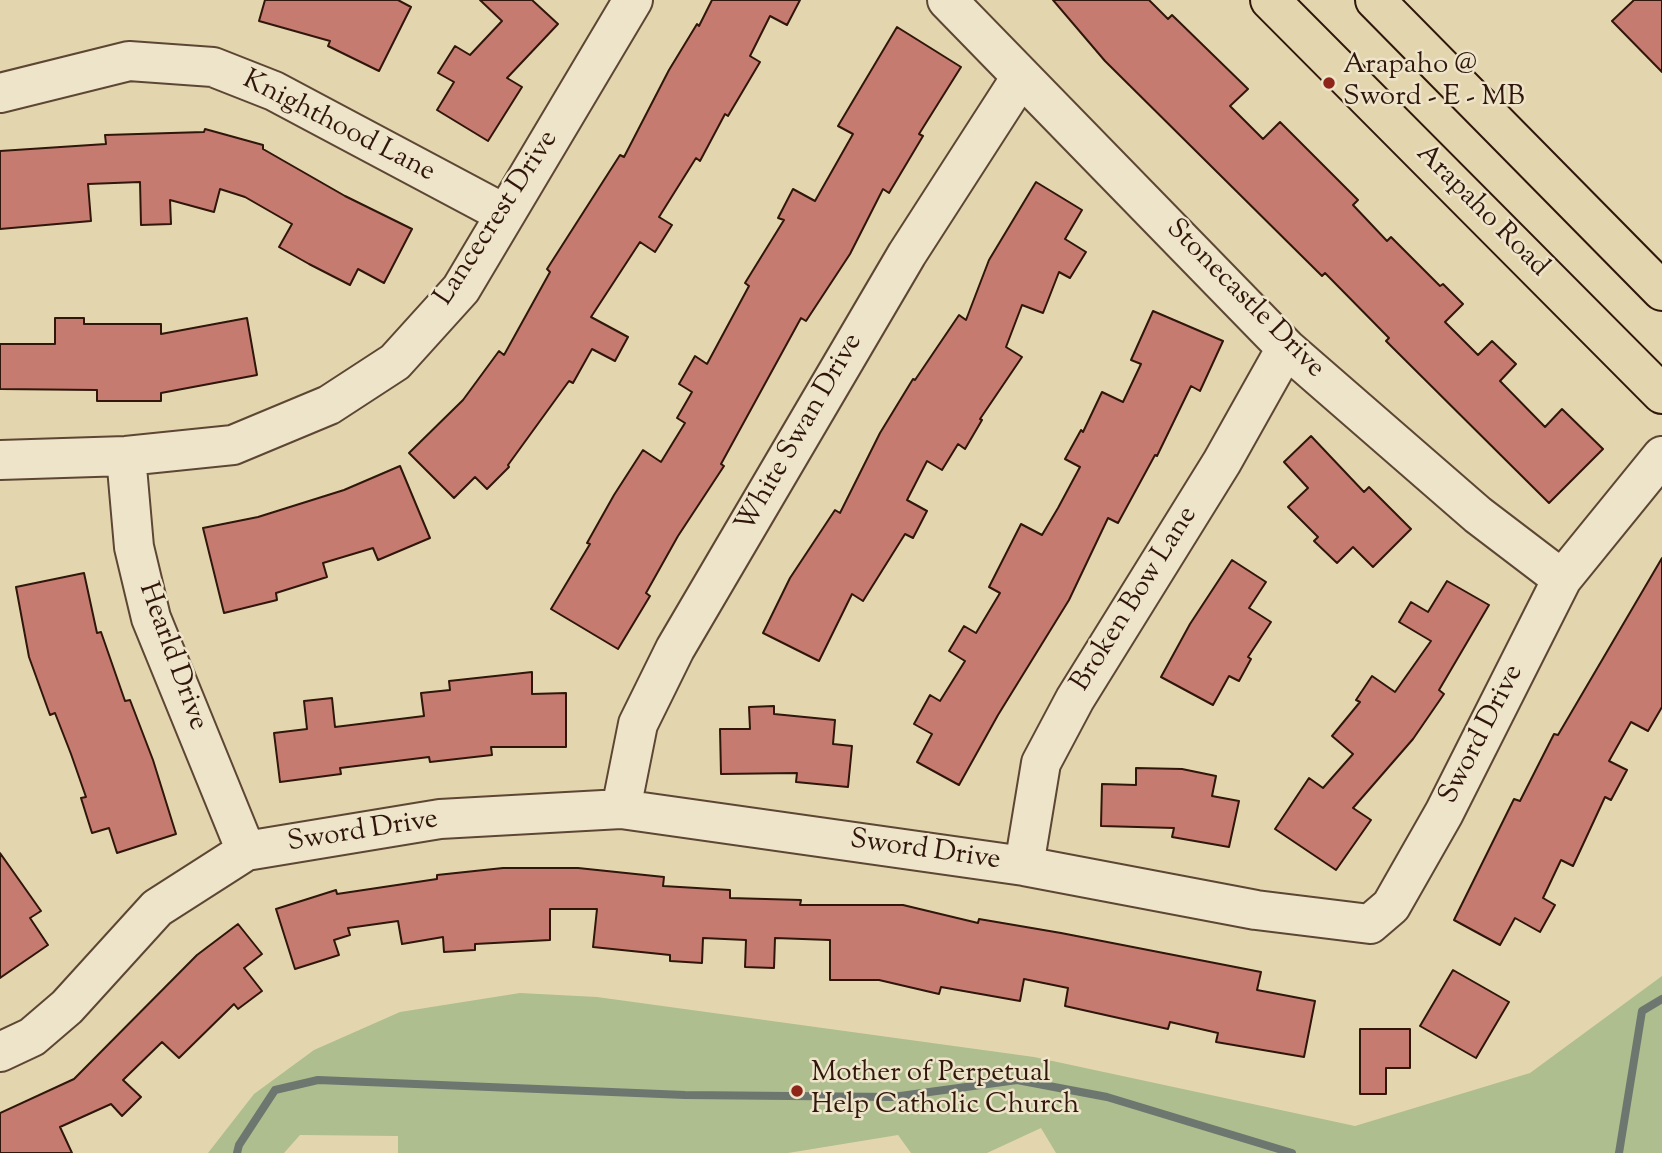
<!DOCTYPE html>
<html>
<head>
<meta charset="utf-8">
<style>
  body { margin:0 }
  canvas { display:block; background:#e3d5ad }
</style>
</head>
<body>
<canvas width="1662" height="1153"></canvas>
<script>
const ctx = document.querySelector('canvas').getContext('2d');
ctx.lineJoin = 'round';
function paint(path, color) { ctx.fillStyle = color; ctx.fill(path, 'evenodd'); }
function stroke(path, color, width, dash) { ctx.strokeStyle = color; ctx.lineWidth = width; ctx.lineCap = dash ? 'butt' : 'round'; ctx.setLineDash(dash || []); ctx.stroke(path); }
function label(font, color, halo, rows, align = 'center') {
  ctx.font = font + ' "Sorts Mill Goudy",serif'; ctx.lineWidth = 5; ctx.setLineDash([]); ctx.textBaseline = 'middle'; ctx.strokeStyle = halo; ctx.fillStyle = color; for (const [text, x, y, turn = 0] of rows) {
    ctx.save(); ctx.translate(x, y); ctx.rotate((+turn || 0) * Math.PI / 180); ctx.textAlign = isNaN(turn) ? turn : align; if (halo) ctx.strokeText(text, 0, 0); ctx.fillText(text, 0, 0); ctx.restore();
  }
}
paint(new Path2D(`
  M1662,976V1153H1056L1041,1128L987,1153H911L898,1135L788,1153H398V1136L300,1135L284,1153H208L254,1094L314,1050L400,1012L520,993L597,997L1034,1057L1355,1126L1530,1073Z`), '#afbe8e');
stroke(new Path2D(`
  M237,1153L239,1145L275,1090L318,1080L685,1095L893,1097L1017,1080L1107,1097L1292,1153
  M1619,1153L1642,1011L1662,999`), '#6e7670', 8);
const building = new Path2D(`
  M265,0H398L411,7L379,71L328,46L330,41L259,21Z
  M480,0H532L558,24L507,78L522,87L488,141L437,110L454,82L438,73L455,46L470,55L502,21Z
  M712,0H800L787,25L770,16L750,56L760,62L728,116L725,114L700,161L696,158L659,217L672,225L655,252L640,242L591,317L628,337L615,361L592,349L573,383L569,381L508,465L509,467L487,489L475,477L454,498L409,453L463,400L499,351L504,355L550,272L547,269L620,155L624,157L669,70L697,24L699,26Z
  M1053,0H1149L1168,19L1172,15L1248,89L1230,106L1263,139L1280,122L1358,200L1353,205L1387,241L1391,237L1440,286L1443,284L1463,304L1445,322L1478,355L1492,341L1516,364L1500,381L1545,427L1562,409L1603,449L1549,503L1386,341L1389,338L1325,273L1322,276L1105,61Z
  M1634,0H1662V72L1612,21Z
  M897,27L961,67L919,134L923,136L889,193L883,189L850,254L806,321L801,318L721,464L724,466L678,536L646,593L650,596L618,649L551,609L590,544L587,543L614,495L643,450L661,462L685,423L677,418L692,392L679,384L695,356L707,364L749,286L745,283L784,220L778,218L793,189L815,201L853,134L838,126Z
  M205,129L263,145V149L345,196L412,229L384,283L358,269L350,285L309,264L279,247L292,224L245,197L220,189L214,212L170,200L171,224L141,225L140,182L88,184L91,221L0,229V151L106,144L105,135L204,132Z
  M1036,182L1082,210L1065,239L1086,252L1070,278L1059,272L1043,313L1022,305L1006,347L1022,357L980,419L982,420L965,449L958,444L942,470L927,461L907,500L927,511L913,538L905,534L863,601L852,594L819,661L763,633L790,578L835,510L840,513L880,433L913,379L915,380L959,315L966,320L989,260Z
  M1153,311L1223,341L1200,391L1191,386L1157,456L1155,455L1118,523L1108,518L1069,600L998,715L959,785L917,762L932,734L914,724L930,695L940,701L965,661L949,651L964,626L976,633L1000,593L989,587L1021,524L1042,535L1058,508L1080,467L1065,459L1081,430L1083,432L1102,392L1123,402L1141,364L1131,360Z
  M55,318H84V324H161V334L247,318L257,375L161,393V401H97V390L0,389V344H55Z
  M1311,436L1364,492L1369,487L1411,529L1373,567L1353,547L1337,563L1314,541L1318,537L1288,507L1308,488L1284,462Z
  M400,466L430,538L378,560L373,548L323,563L327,577L276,593L277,600L224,613L203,528L258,517L344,490Z
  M1662,558V707L1648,731L1631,722L1609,761L1627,770L1611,800L1605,797L1573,866L1561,860L1543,898L1555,905L1540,932L1515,918L1500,945L1454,920L1514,799L1520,801L1554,734L1558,735Z
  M1232,560L1266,582L1249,608L1271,622L1248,657L1251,659L1239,681L1229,676L1213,705L1161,677L1190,624Z
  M84,573L97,633L101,632L125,701L130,700L153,760L176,834L117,853L109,828L92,833L81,798L86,797L71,754L55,713L50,715L29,657L16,587Z
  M1447,581L1489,605L1439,690L1444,694L1413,739L1353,808L1371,820L1336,870L1275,829L1309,778L1323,788L1353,754L1332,736L1360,702L1356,700L1372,676L1395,692L1431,641L1399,622L1411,602L1428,612Z
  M532,672V694L566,693V747H491L492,755L430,762L429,757L340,768L341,774L280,782L274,733L307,729L304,701L332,698L335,727L424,716L421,693L450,690L449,681Z
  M774,706V714L835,720L833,744L852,746L848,787L796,782L797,773L721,774L720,729H750L749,707Z
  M1136,768L1182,769L1216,776L1212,796L1239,801L1229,847L1172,837L1174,828L1101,826L1102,784L1136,785Z
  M0,853L41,911L30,918L48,945L0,978Z
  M503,868H578L664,877L663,886L730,890V898L801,900L800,905H903L978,923L979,919L1061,933L1261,972L1257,990L1315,1001L1304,1057L1216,1042L1218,1033L1170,1022L1168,1029L1065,1006L1068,988L1024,979L1020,1001L941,987L939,994L879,980H830V940L775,938L774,968L745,967L746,940L703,938L702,963L670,961V955L593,947L597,909H550V940L475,944V950L444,952L443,937L402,944L398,921L348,928L350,935L334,940L339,955L295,969L276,909L336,890L337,894L437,879V875Z
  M238,924L262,954L244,968L262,991L238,1009L234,1004L179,1058L162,1042L123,1080L141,1097L122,1116L111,1104L60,1127L72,1153H0V1113L74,1079L197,955Z
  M1453,970L1509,1002L1476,1058L1420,1026Z
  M1360,1029H1410V1068H1386V1094H1360Z`);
paint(building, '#c67b71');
stroke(building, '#30160b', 2);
const minor = new Path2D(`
  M947,0L1286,348L1478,515L1562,579
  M0,93L129,61L213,67L274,91L505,214
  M126,456L134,547L151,618L246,851
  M0,460L126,456L233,445L329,405L395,362L461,289L633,0
  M621,809L638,724L675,649L907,254L1021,77
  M1024,866L1041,763L1075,699L1222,462L1286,348
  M0,1052L32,1037L67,1007L157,908L246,851L440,819L621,809L1024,866L1256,910L1370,924L1391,906L1444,813L1562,579L1662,456`);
const major = new Path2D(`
  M1270,0L1662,394
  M1375,0L1662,291`);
stroke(minor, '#5d4634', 42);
stroke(major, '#30160b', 42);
stroke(minor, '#ede4ca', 38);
stroke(major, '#e3d5ad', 38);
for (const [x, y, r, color] of [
  [1329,83,7,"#8f2418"],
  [797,1091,7,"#8f2418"]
]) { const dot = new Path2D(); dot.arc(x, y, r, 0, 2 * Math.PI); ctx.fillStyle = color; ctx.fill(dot); stroke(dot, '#ede4ca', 2.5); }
label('28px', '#30160b', '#ede4ca', [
  ["Arapaho @",1343,67],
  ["Sword - E - MB",1343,99],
  ["Mother of Perpetual",811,1075],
  ["Help Catholic Church",811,1107]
], 'left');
label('28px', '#30160b', '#ede4ca', [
  ["Knighthood Lane",338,128,27],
  ["Arapaho Road",1481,212,45],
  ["Lancecrest Drive",498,219,-57],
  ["Stonecastle Drive",1244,300,45],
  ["White Swan Drive",801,434,-60],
  ["Broken Bow Lane",1136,600,-58],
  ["Hearld Drive",171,657,70],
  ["Sword Drive",1483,735,-63],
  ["Sword Drive",363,833,-9],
  ["Sword Drive",925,852,8]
]);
</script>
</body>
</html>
